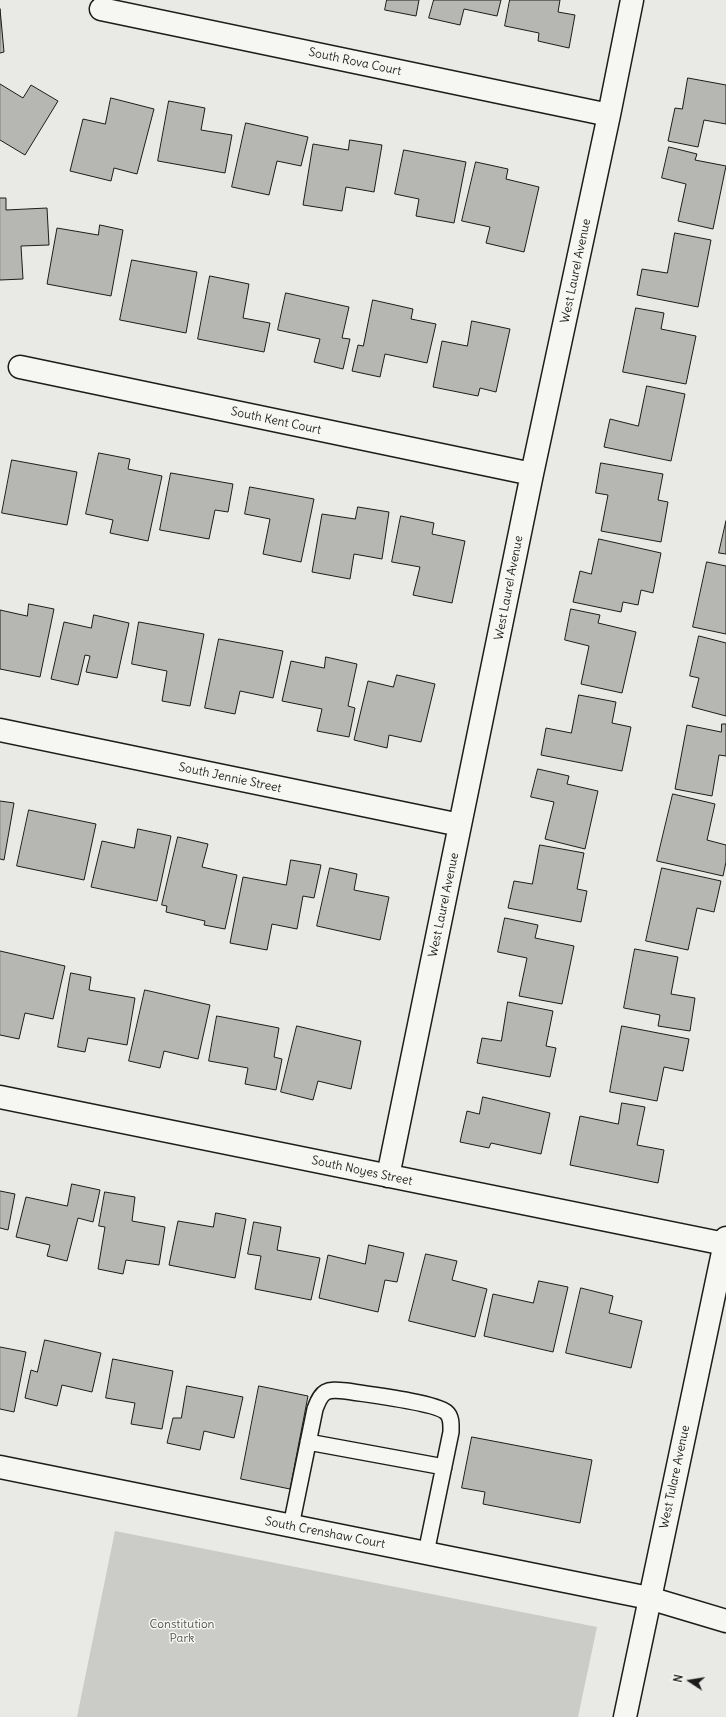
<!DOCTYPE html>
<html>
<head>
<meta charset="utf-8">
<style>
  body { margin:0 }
  #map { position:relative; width:726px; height:1717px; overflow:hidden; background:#e9e9e5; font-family:Delius,sans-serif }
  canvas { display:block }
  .north { position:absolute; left:670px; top:1661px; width:40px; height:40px; -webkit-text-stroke:3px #f6f6f2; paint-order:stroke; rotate:282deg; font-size:11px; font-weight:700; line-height:16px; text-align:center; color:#1c1c1c }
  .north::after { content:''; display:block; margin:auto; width:14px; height:18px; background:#1c1c1c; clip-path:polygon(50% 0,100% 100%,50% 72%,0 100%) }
</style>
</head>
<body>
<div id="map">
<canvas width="726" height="1717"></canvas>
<div class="north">N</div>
</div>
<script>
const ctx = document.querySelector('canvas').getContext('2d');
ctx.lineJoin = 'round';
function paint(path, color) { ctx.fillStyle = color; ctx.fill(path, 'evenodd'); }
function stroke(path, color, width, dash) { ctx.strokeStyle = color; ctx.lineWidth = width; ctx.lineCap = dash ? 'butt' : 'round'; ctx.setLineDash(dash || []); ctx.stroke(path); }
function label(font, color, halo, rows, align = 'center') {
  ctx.font = font + ' Delius,sans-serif'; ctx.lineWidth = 3; ctx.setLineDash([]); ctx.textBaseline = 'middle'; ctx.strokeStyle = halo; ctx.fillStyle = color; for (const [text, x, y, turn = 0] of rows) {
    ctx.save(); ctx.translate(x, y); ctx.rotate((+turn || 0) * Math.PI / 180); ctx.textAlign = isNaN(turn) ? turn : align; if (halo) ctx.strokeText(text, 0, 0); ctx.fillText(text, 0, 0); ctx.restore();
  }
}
paint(new Path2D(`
  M115,1531L597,1627L578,1717H77Z`), '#cbcbc7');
const building = new Path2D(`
  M387,0H419L416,16L385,10Z
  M434,0H501L497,16L464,9L460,25L429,18Z
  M510,0H560L558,12L575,15L569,48L538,41L539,33L505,26Z
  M0,9L4,52L0,53Z
  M688,78L726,85V124L704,120L698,147L668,141L675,108L682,109Z
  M0,84L23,98L31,85L58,101L25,155L0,140Z
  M111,98L154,109L137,174L114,168L111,181L70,171L83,119L105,124Z
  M169,101L205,108L201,130L232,135L225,173L158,161Z
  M246,123L308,137L301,166L277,161L269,195L232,187Z
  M350,140L382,145L374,192L346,187L342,211L303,205L313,144L348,150Z
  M669,147L697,154L695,160L726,166L713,229L678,221L686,184L662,178Z
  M404,150L466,162L454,223L416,216L419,199L395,194Z
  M476,162L508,169L506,179L539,187L524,252L486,243L490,227L462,221Z
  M0,198H6V210L47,208L49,245L21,246L23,279L0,280Z
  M100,225L123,230L111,296L47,284L57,228L98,235Z
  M675,233L711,240L698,307L637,295L642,269L667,273Z
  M132,260L197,272L186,333L120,320Z
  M210,276L249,284L243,318L270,323L264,352L198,339Z
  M286,293L349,307L342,338L350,339L343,369L314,362L320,339L278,330Z
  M373,300L413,309L411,319L436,324L427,363L385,354L380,377L352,371L358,345L363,346Z
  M636,308L664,313L661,329L696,336L686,384L623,372Z
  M472,321L510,329L496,392L480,388L478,396L433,387L442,341L467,346Z
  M647,386L685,394L671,461L604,447L610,419L638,426Z
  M99,453L130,459L128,469L162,476L148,541L110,533L113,520L86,514Z
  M12,460L77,472L67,525L2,513Z
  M601,463L663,474L658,500L668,502L661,542L601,531L608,495L596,493Z
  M171,473L233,484L228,512L215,510L209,539L160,530Z
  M250,487L314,499L301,562L263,554L270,519L245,514Z
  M358,507L389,512L382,559L354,554L350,579L312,572L322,514L355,519Z
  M401,516L434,523L432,534L465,541L452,603L413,595L420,567L392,562Z
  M726,521V554L719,553Z
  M599,539L661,553L653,593L641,590L638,605L623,602L621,612L573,602L580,571L591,574Z
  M707,562L726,566V634L693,627Z
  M29,604L54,609L40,677L0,669V610L27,616Z
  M571,609L600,615L598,623L636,632L622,693L581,684L589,646L565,640Z
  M94,615L129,623L117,678L86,672L90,656L85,655L78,685L51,679L64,622L91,628Z
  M139,622L204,634L190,706L162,701L167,671L132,664Z
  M699,636L726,643V716L692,707L699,678L690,676Z
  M219,639L283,651L273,698L240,691L235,714L205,708Z
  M326,657L357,664L348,706L355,708L349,737L317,731L322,709L282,701L291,661L324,668Z
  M397,675L435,684L421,742L389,735L387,748L354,740L368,681L393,687Z
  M579,695L616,702L612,723L631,727L622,771L541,755L546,728L571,733Z
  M722,724H726V756L719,755L712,796L675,789L687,725L721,732Z
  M538,769L569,776L567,784L598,791L585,849L545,839L554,802L531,797Z
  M673,794L715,804L707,840L726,845V862L723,876L657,861Z
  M0,801L14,803L4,860L0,859Z
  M29,810L96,824L84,880L17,866Z
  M138,829L171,836L157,901L91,887L102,841L134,848Z
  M178,837L208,844L202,867L237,875L225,929L204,925L205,921L166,912L167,906L162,905Z
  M540,845L584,853L577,889L587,891L581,922L508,908L514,881L532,884Z
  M291,860L321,865L314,898L303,896L297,929L272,924L267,950L230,943L243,877L286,885Z
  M330,868L357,874L354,890L389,897L380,940L317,926Z
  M662,868L721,881L714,912L697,908L688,950L646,941Z
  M505,918L538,925L535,938L574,946L562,1004L519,996L527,958L498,952Z
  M635,949L678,957L671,994L695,998L690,1031L658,1026L660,1015L624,1008Z
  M0,951L65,966L53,1019L25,1013L19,1039L0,1035Z
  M71,973L91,977L89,990L135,998L127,1045L88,1038L85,1052L58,1047Z
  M145,990L210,1005L198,1059L164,1051L160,1068L129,1061Z
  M508,1002L553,1011L546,1046L556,1048L550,1077L477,1063L482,1038L501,1041Z
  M217,1016L279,1028L274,1057L282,1059L276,1090L245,1084L248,1068L209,1061Z
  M297,1026L361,1041L351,1089L318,1081L313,1100L281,1092Z
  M622,1026L689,1039L683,1071L664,1067L657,1101L610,1092Z
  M483,1097L550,1113L541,1154L491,1143L489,1148L460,1142L467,1111L479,1114Z
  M622,1103L645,1107L637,1145L664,1150L658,1183L570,1165L580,1116L618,1124Z
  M72,1184L100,1190L93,1222L78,1218L67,1261L47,1256L50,1245L16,1237L26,1197L67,1206Z
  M0,1191L15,1194L8,1230L0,1228Z
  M105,1192L135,1197L132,1221L165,1227L159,1265L126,1260L123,1274L98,1269L105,1227L99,1226Z
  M216,1213L246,1219L235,1278L169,1265L178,1221L213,1227Z
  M254,1222L281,1227L277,1250L320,1258L311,1300L255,1289L261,1256L248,1254Z
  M369,1245L404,1253L397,1282L385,1280L378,1312L319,1298L328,1255L365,1264Z
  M426,1254L457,1261L452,1280L487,1289L475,1337L409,1321Z
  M539,1281L568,1287L553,1352L484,1336L493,1294L533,1303Z
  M581,1288L613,1296L609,1313L642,1321L631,1368L566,1353Z
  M45,1340L101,1353L92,1392L62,1385L57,1406L25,1398L31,1370L37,1372Z
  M0,1347L26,1352L14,1412L0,1409Z
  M113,1359L173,1371L162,1429L131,1424L135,1403L106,1398Z
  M187,1386L243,1397L234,1438L204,1431L200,1450L167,1443L173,1418H181Z
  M259,1386L308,1396L290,1489L241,1479Z
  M472,1437L592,1460L580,1523L483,1504L485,1492L462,1488Z`);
paint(building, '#b6b6b3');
stroke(building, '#1c1c1c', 1);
const service = new Path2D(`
  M308,1442L444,1467
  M291,1526L315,1409C322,1390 326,1389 346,1391C364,1394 434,1402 446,1412C452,1417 451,1425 451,1432L426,1553`);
const minor = new Path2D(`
  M101,9L609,115
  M20,367L532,474
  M0,730L460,825
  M0,1097L725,1244
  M388,1176L532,474L609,115L632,0
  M0,1467L649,1598L726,1621`);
const tertiary = new Path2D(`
  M625,1717L726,1238`);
stroke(service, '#1c1c1c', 18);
stroke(minor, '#1c1c1c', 25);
stroke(tertiary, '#1c1c1c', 25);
stroke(service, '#f6f6f2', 15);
stroke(minor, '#f6f6f2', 22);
stroke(tertiary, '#f6f6f2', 22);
label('12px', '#1c1c1c', '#f6f6f2', [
  ["South Rova Court",355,62,12],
  ["West Laurel Avenue",576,271,-78],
  ["South Kent Court",276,421,12],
  ["West Laurel Avenue",509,588,-79],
  ["South Jennie Street",230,778,12],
  ["West Laurel Avenue",444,905,-78],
  ["South Noyes Street",362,1171,12],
  ["West Tulare Avenue",675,1477,-78],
  ["South Crenshaw Court",325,1533,11]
]);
label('12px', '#51514f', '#f6f6f2', [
  ["Constitution",182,1625],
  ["Park",182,1639]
]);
</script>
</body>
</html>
